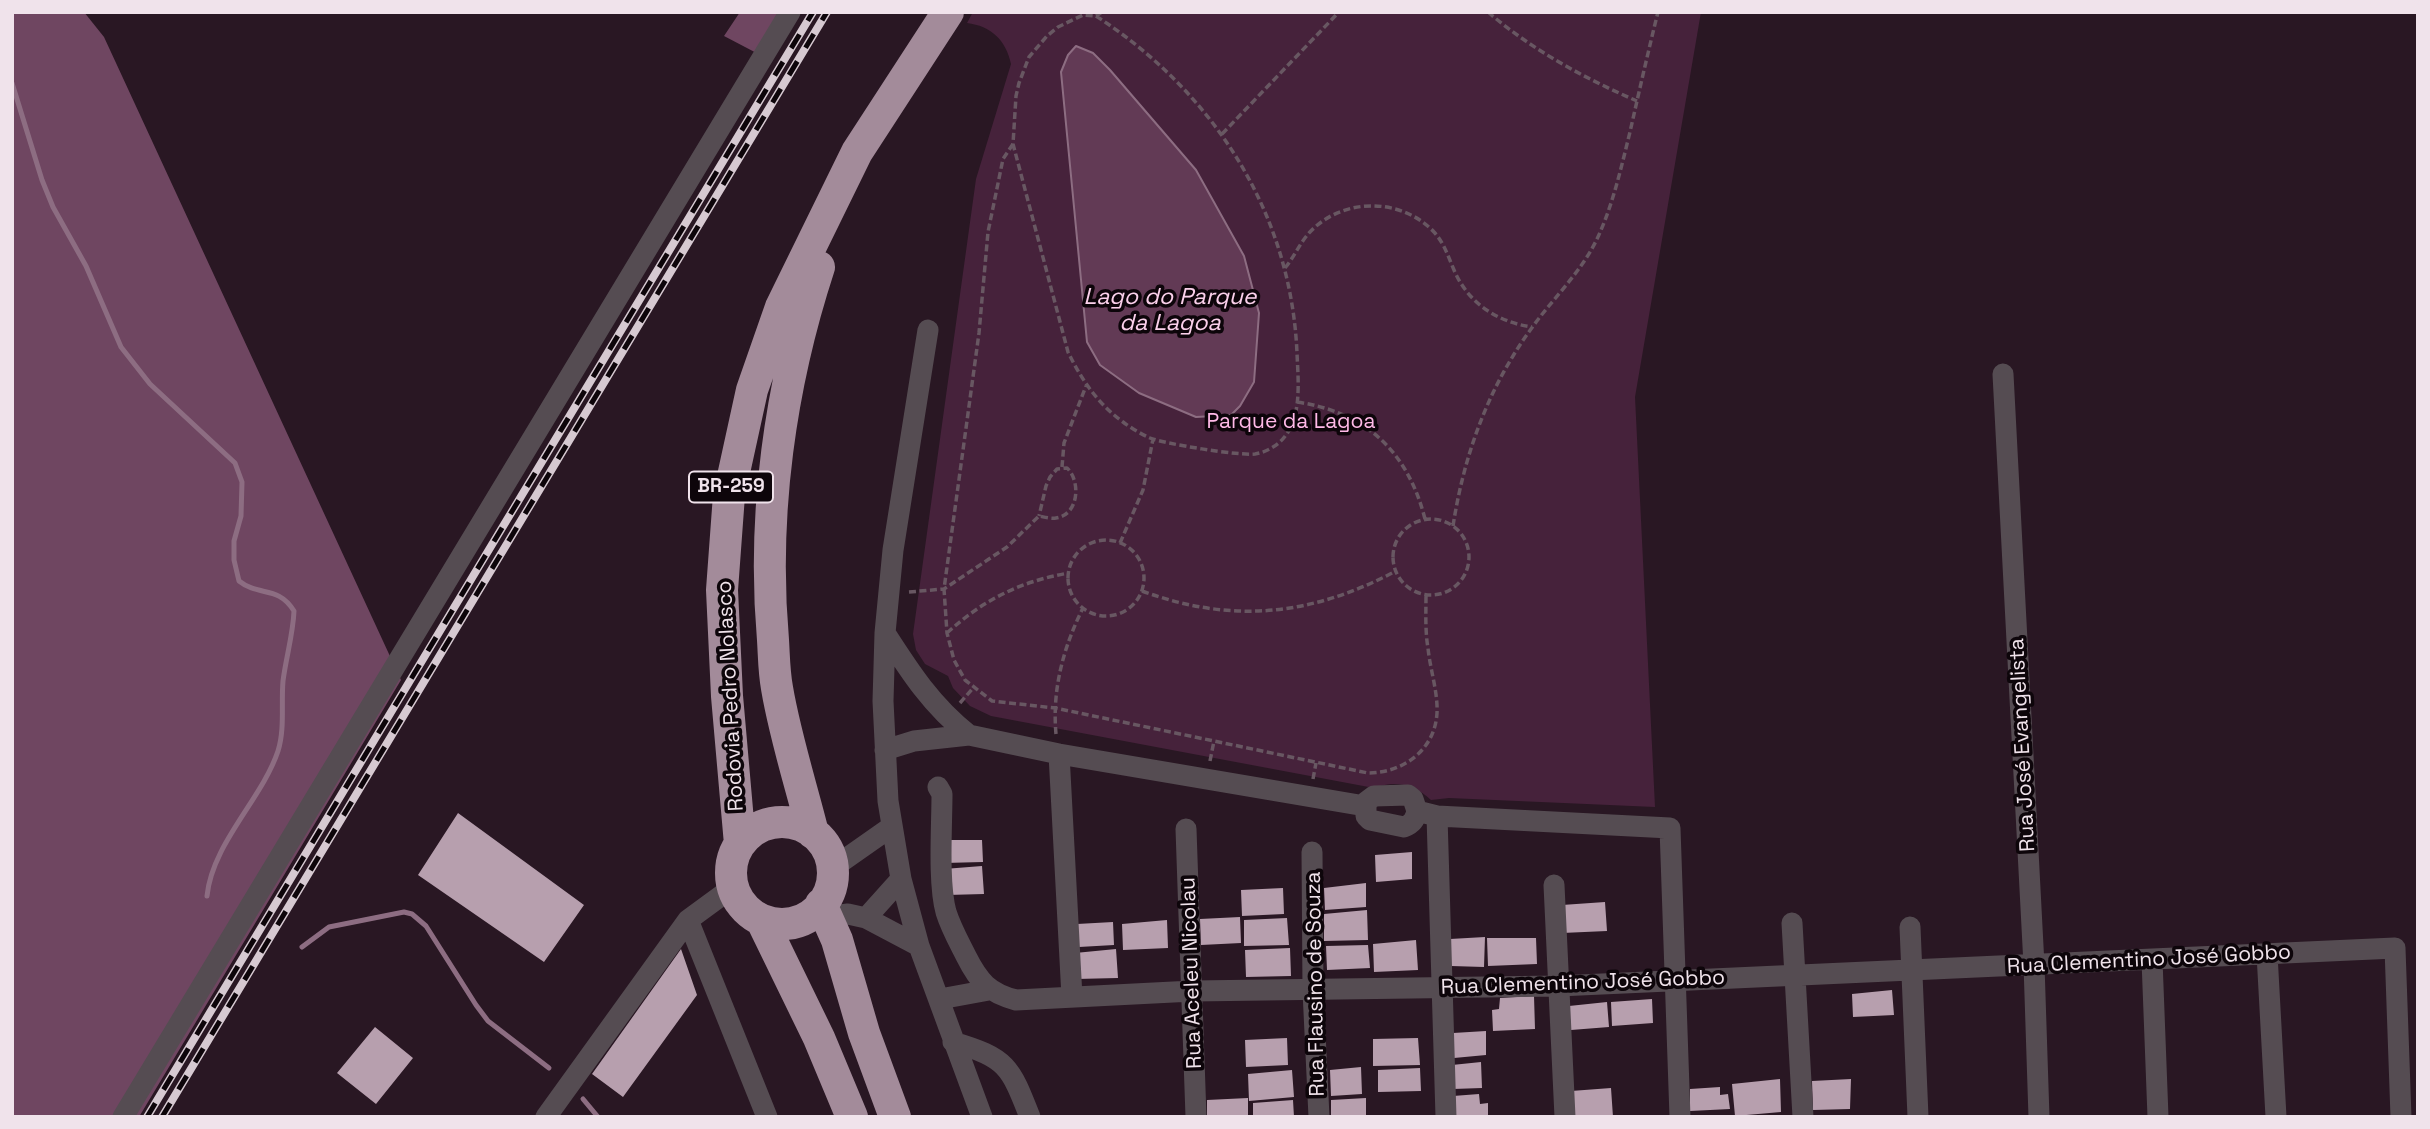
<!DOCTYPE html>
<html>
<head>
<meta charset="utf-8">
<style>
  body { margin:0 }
  #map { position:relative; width:2430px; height:1129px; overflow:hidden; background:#291723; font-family:"Space Grotesk",sans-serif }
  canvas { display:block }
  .frame { position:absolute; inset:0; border:14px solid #f0e3eb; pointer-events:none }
</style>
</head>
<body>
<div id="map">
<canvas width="2430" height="1129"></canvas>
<div class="frame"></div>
</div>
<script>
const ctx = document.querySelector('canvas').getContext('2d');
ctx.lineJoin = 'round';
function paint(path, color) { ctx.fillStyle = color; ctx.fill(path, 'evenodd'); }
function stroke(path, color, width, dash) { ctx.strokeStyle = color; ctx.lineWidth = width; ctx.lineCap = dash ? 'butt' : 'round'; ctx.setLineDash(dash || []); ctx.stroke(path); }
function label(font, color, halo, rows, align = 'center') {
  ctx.font = font + ' "Space Grotesk",sans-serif'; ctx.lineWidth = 7; ctx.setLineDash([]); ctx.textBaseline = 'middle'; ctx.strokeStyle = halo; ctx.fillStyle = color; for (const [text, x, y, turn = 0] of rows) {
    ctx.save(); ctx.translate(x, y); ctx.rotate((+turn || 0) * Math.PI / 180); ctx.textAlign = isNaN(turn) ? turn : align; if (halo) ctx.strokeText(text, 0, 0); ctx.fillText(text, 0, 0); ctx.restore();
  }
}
paint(new Path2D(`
  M973,12H1701L1635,397L1655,807L1449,798L1431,800C1414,784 1395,780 1374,788L991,716L970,706L953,688L948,676L925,664L916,650L913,634L976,179L1011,64C1006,40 991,26 967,23Z`), '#46223b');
paint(new Path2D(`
  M12,12H84L104,37L401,680L139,1117H12Z
  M740,12H793L766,58L724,36Z`), '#6f4661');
const water = new Path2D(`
  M1076,46L1093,53L1110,70L1196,170L1244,256L1259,313L1254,382L1240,406L1231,415L1196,417L1139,393L1100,365L1087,342L1061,72L1068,55Z`);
paint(water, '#623a55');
stroke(water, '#8d6d82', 2);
stroke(new Path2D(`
  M12,83L42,180L53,207L86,266L121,347L150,384L235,463L242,482L241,516L234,541V560L239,581C259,597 278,585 294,611C293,635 286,657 283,681C281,703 285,729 278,751C262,799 212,844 207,896
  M302,947L329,927L404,912L412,914L426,926L476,1005L488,1021L549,1068
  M583,1099L598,1117`), '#8d6d82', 5);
paint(new Path2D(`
  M458,813L584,905L544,962L418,875Z
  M944,840H982L983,862L944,863Z
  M1412,852V879L1376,882L1375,855Z
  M982,866L984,894L947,895L944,869Z
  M1366,883V907L1325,910L1324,888Z
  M1283,888L1284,914L1242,916L1241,890Z
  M1605,902L1607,931L1562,933V905Z
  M1367,910L1368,940L1324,941V914Z
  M1240,917L1241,943L1201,945L1200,919Z
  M1287,918L1289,945L1244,946V920Z
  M1167,920L1168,948L1123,950L1122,924Z
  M1113,922L1114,945L1079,947L1077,924Z
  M1485,937L1484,967L1451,966L1450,939Z
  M1487,938H1536L1537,964L1488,966Z
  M1416,940L1418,970L1374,972L1373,944Z
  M1368,945L1370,968L1327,970L1326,946Z
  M1290,948L1291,976L1246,977L1245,950Z
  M681,949L697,995L623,1097L592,1074Z
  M1116,949L1118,978L1076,979L1075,953Z
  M1892,990L1894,1015L1853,1017L1852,994Z
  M1534,996L1535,1029L1493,1031L1492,1010L1499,1009L1500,998Z
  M1652,999L1653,1023L1612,1026L1611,1002Z
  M1607,1002L1609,1027L1571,1030L1569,1006Z
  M375,1027L413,1058L376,1104L337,1073Z
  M1486,1031V1055L1454,1058L1453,1033Z
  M1287,1038L1288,1065L1246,1067L1245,1040Z
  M1418,1038L1420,1065L1373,1066V1039Z
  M1481,1062L1482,1088L1453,1089L1452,1065Z
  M1361,1067L1362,1094L1331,1096L1330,1070Z
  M1420,1068L1421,1091L1378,1092V1070Z
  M1292,1070L1294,1097L1249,1101L1248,1074Z
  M1780,1079L1781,1112L1735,1116L1732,1084Z
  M1851,1079L1850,1109L1813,1110L1812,1081Z
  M1720,1087V1095L1728,1094L1730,1109L1690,1111V1089Z
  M1611,1088L1613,1117H1573L1571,1091Z
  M1479,1094L1480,1104L1488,1103V1117H1454L1453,1096Z
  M1248,1098V1117H1207V1100Z
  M1366,1098V1117H1331V1100Z
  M1293,1100L1294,1117H1253V1103Z`), '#b79fae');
stroke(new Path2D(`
  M1488,12C1532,50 1584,78 1637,101
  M1096,16C1213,92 1291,212 1297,353C1298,378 1302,414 1286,435C1279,445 1267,452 1255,454C1240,456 1165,444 1150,438C1141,434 1131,428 1123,422C1098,404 1081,379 1068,352L1013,144L1016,96L1019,83L1029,57L1047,36L1058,27L1083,15L1096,16L1102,12
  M1222,134L1339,12
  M1013,144L1003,159L988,232L979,333L944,589L947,633L954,660L965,680L992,701L1055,708L1368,773C1403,773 1435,750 1437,713C1438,692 1430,669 1428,648C1425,631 1426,612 1426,594
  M1285,268C1294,257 1300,243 1309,233C1342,197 1401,197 1434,232C1444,243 1448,256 1454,270C1468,303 1497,322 1532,327
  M1297,402C1366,412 1408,452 1425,519
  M1062,467L1064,443L1086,386
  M1393 557a38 38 0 1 1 76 0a38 38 0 1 1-76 0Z
  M1453,526C1464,455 1488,388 1531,329C1553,298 1580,274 1597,239C1613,205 1621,168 1630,132C1639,92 1648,52 1658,12
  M1068 578a38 38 0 1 1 76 0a38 38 0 1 1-76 0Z
  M1120,543L1143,490L1153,439
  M1142,591C1232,624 1311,616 1396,571
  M909,592L944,589L1007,547L1039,516C1044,517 1051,519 1056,518C1079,515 1081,481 1067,468L1057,469L1050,477L1046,486L1039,516
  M947,633C983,600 1021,581 1069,573
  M960,703L973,688
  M1056,734C1052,690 1063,648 1083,608
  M1210,761L1214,741
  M1313,779L1316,763`), '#685762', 3.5, [7, 3.5]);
stroke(new Path2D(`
  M928,330L893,550L885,633L883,701L888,801L901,879L919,946L982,1117
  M2003,374L2034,965L2039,1117
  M885,633C910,672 932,706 969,735
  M885,750L914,741L969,735L1059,754L1365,806
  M1059,754L1072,997
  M938,787L942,794C942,826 938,883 946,912C951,928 959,942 966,956C979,982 989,993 1016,1000L1193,991L1558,986L2395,948L2401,1117
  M1408,795L1413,799L1417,811C1415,820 1412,824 1404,827L1370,820L1366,816V802L1374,796Z
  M1417,811L1437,816L1670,828L1680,1117
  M1437,816L1446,1117
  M1186,829L1196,1117
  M1312,852L1313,991L1319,1117
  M834,867L891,827
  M1554,885L1565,1117
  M827,917L848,914L866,918L919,946
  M866,918L901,879
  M688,920L767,1117
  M1792,923L1803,1117
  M1910,927L1918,1117
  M2267,954L2276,1117
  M2152,960L2158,1117
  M940,999L989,990
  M953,1042C1007,1058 1010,1066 1030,1117
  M123,1117L790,12
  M546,1117L688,920L733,887`), '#554c52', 21);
stroke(new Path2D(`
  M731 873a51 51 0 1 1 102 0a51 51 0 1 1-102 0Z
  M813,833C801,785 785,736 777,688C774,672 774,656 773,640C762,515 780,386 819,267
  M740,844L727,696L722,590L729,495L752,390L781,307L857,152L948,12
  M821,904L837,940L864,1033L895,1117
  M762,921L819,1038L852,1117`), '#a38b9a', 32);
const rail = new Path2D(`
  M147,1117L813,12
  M162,1117L827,12`);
stroke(rail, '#d6c9d1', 8);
stroke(rail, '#0d050a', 5, [16]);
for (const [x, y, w] of [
  [731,487,84]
]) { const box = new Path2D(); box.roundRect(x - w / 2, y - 15.5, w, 31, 5); ctx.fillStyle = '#0d050a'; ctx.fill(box); stroke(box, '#f0e3eb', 2); }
label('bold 19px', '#f0e3eb', null, [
  ["BR-259",731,487]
]);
label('21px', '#ffb9e7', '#0d050a', [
  ["Parque da Lagoa",1291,422]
]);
label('21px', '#f0e3eb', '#0d050a', [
  ["Rodovia Pedro Nolasco",731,696,-93],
  ["Rua José Evangelista",2023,745,-93],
  ["Rua Clementino José Gobbo",2149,960,-3],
  ["Rua Aceleu Nicolau",1192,973,-92],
  ["Rua Clementino José Gobbo",1583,983,-2],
  ["Rua Flausino de Souza",1316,984,-91]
]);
label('italic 23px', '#fbd0eb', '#0d050a', [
  ["Lago do Parque",1170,298],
  ["da Lagoa",1170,324]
]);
</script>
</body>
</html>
